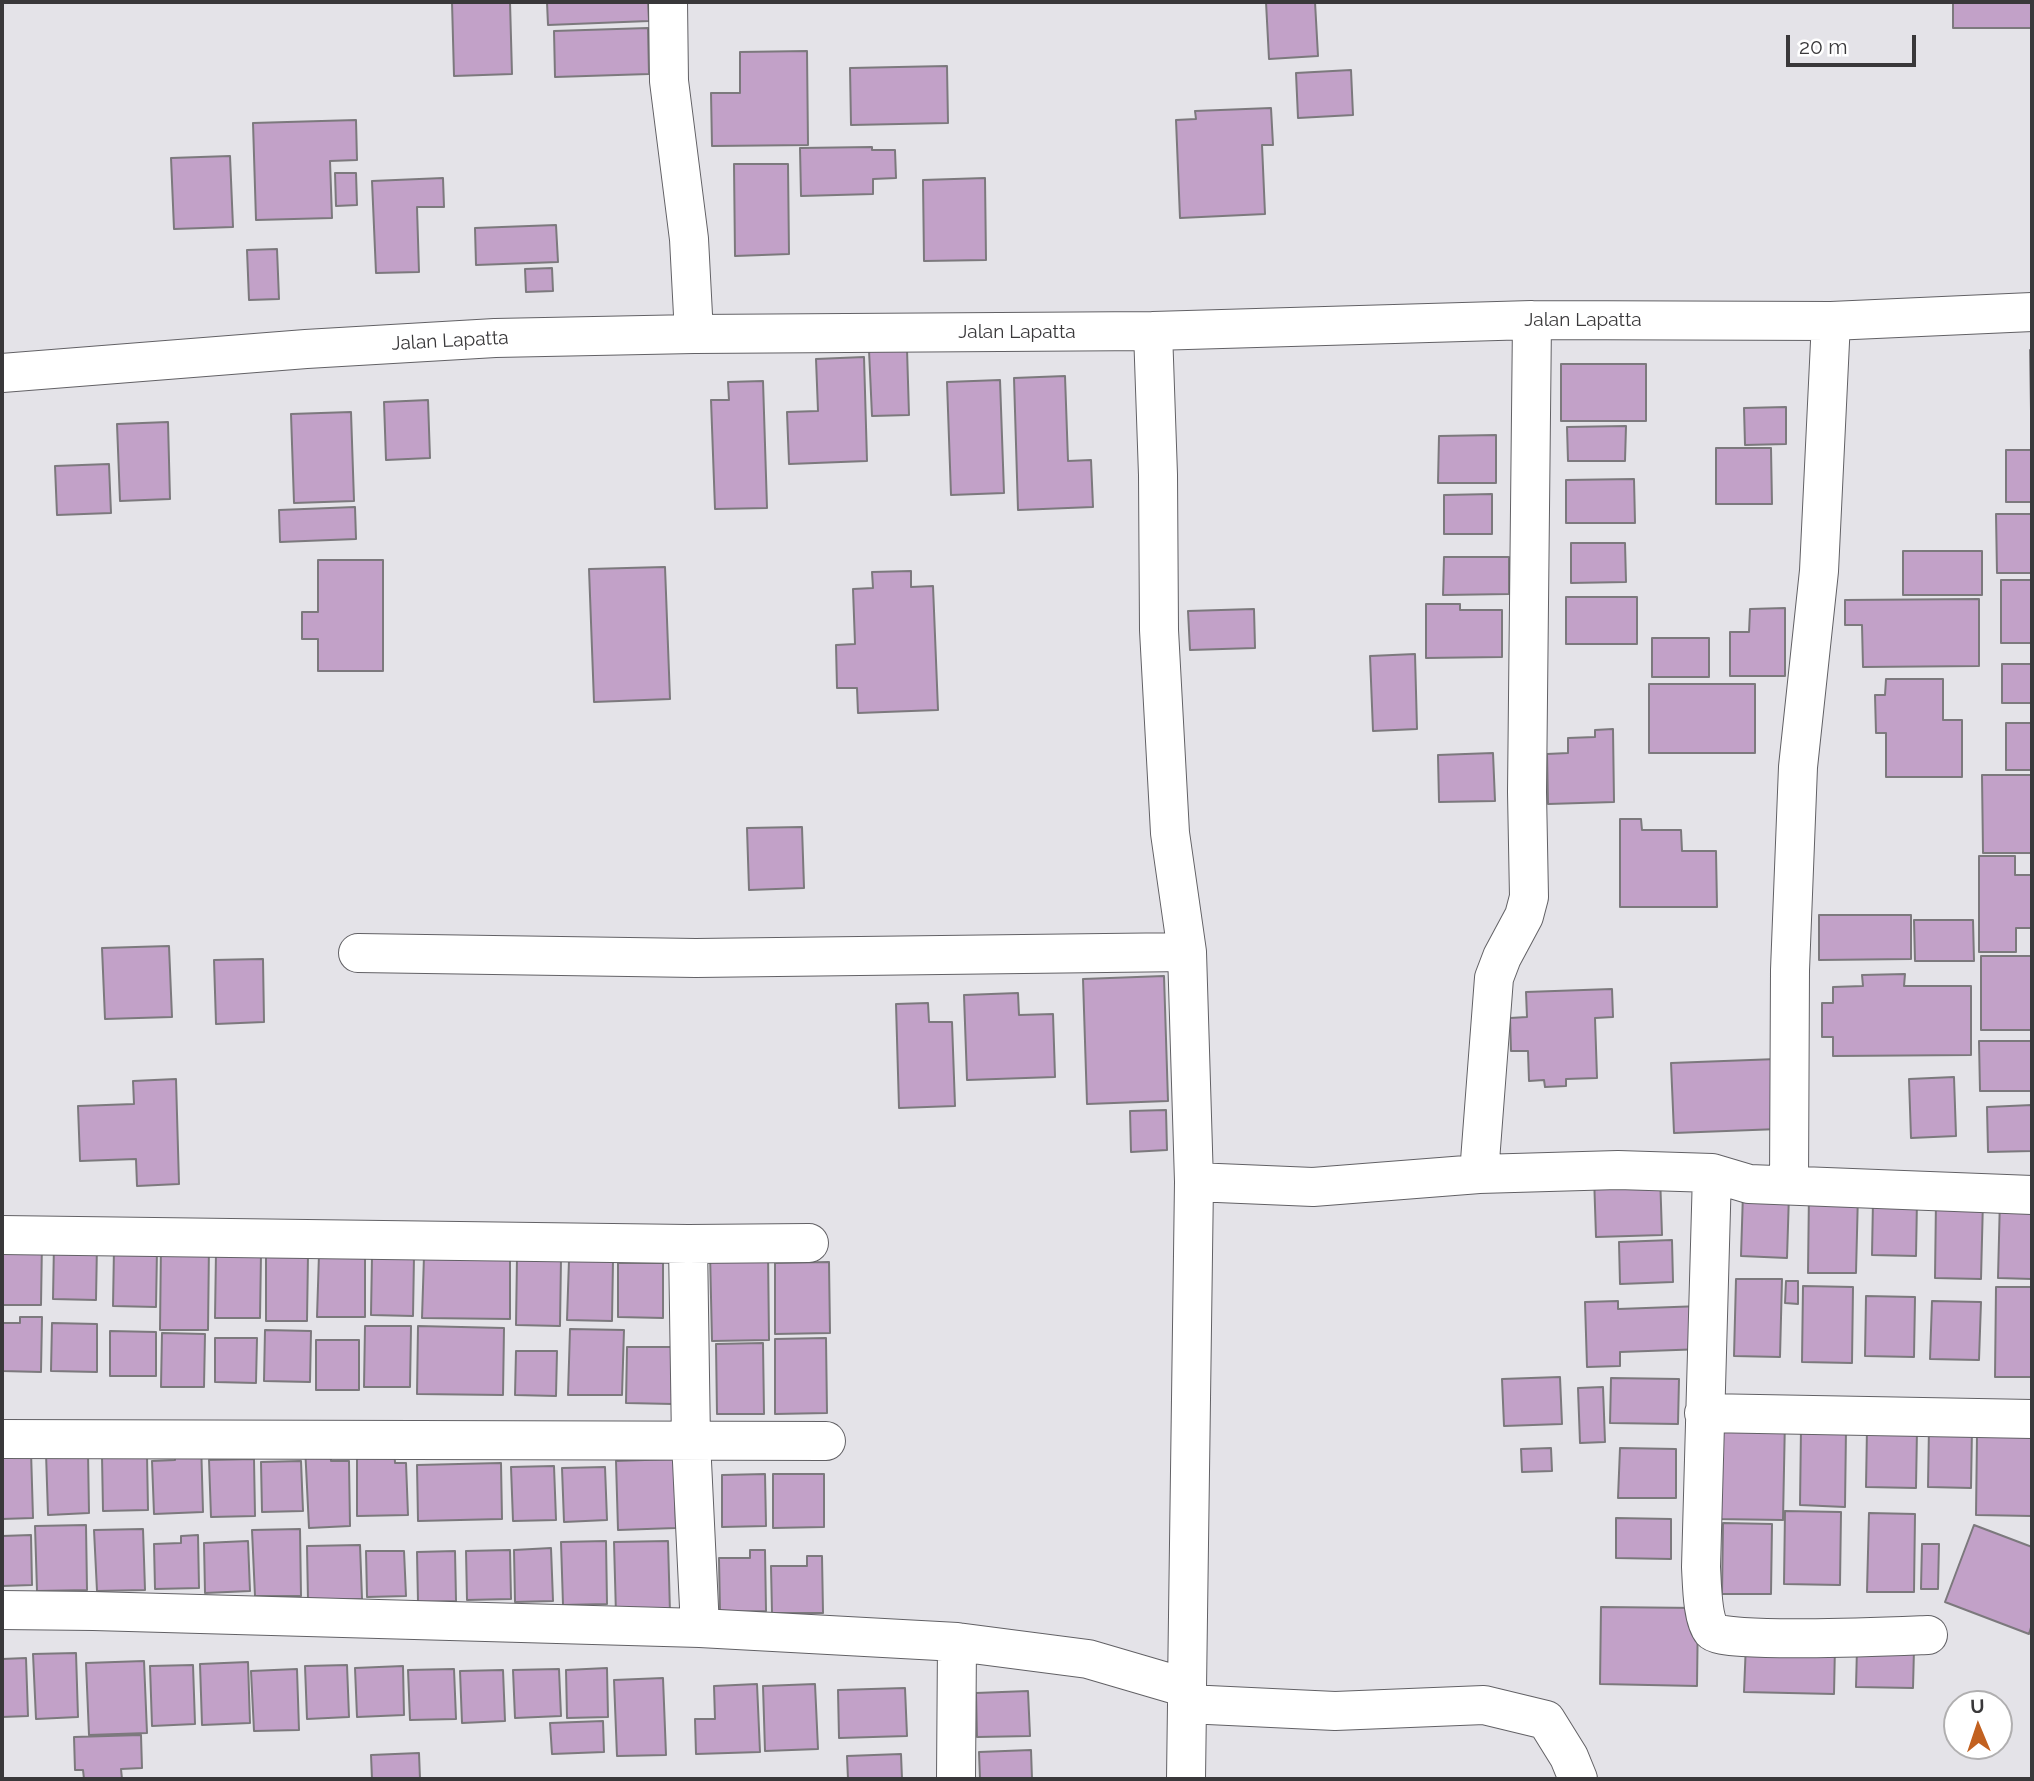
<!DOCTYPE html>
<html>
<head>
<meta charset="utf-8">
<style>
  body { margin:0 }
  #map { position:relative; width:2034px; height:1781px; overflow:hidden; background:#e4e3e8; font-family:Raleway,sans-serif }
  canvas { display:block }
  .frame { position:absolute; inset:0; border:4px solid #39383a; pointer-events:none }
  .north { position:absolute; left:1943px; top:1690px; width:70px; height:70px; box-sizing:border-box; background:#fff; border:2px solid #b0afb0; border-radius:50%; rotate:358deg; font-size:19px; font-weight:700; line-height:28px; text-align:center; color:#39383a }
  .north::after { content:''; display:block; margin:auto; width:24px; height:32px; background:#c26120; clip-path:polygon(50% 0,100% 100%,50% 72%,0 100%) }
  .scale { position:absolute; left:1786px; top:35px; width:130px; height:32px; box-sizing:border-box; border:4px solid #39383a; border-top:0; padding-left:9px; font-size:21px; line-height:24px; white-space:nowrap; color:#39383a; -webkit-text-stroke:5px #fff; paint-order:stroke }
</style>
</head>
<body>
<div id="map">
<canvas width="2034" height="1781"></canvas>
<div class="frame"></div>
<div class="north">U</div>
<div class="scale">20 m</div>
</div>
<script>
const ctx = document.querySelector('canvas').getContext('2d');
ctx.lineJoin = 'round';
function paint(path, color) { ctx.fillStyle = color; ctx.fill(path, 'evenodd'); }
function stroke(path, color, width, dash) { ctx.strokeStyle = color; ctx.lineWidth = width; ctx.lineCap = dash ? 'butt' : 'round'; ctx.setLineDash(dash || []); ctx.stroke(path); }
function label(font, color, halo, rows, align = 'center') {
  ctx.font = font + ' Raleway,sans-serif'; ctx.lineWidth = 6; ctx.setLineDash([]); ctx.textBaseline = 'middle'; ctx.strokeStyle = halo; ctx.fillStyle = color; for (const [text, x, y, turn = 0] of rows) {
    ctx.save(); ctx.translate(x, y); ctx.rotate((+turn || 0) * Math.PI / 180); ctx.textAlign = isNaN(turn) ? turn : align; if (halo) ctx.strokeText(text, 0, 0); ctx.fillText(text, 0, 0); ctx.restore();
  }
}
const building = new Path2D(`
  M452,2H510L512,74L454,76Z
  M547,2H648L649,21L548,25Z
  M1266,2H1315L1318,56L1269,59Z
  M1953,2H2031V28H1953Z
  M648,28L649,74L555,77L554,31Z
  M807,51L808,145L712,146L711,93H740V52Z
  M947,66L948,123L851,125L850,68Z
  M1351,70L1353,115L1298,118L1296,73Z
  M1271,108L1273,145H1262L1265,214L1180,218L1176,120L1196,119L1195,111Z
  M356,120L357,160L330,161L332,218L256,220L253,123Z
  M872,147V150H895L896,178L873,179V194L801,196L800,148Z
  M230,156L233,227L174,229L171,158Z
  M734,164H788L789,254L735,256Z
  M335,173H356L357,205L336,206Z
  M443,178L444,207H417L419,272L376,273L372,181Z
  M985,178L986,260L924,261L923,180Z
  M556,225L558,262L476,265L475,228Z
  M277,249L279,299L249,300L247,250Z
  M552,268L553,291L526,292L525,269Z
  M907,349L909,415L872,416L869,350Z
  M2030,350H2032V411H2031Z
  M864,357L867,461L789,464L787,412L818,411L816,359Z
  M1561,364H1646V421H1561Z
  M1065,376L1068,461L1091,460L1093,507L1018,510L1014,378Z
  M1000,380L1004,493L951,495L947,382Z
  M763,381L767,508L715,509L711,400H729L728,382Z
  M428,400L430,458L386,460L384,402Z
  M1786,407V444L1745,445L1744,408Z
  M351,412L354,501L294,503L291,414Z
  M168,422L170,499L120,501L117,424Z
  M1626,426L1625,461H1568L1567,427Z
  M1496,435V483H1438L1439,436Z
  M1716,448H1771L1772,504H1716Z
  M2006,450H2032V502H2006Z
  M109,464L111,513L57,515L55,466Z
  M1634,479L1635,523H1566V480Z
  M1492,494V534H1444V495Z
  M355,507L356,539L280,542L279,510Z
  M1996,514H2032V573H1997Z
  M1571,543H1625L1626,582L1571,583Z
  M1903,551H1982V595H1903Z
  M1444,557H1509V594L1443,595Z
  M318,560H383V671H318V639H302V612H318Z
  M665,567L670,699L594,702L589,569Z
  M911,571V587L933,586L938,710L858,713L857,688H837L836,645L855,644L853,589L873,588L872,572Z
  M2001,580H2032V643H2001Z
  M1566,597H1637V644H1566Z
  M1979,599V666L1863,667L1862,625H1845V600Z
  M1426,604H1460V610H1502V657L1426,658Z
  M1785,608V676H1730V632H1749L1750,609Z
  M1254,609L1255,648L1190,650L1188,611Z
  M1652,638H1709V677H1652Z
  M1415,654L1417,729L1373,731L1370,656Z
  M2002,664H2032V703H2002Z
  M1886,679H1943V720H1962V777H1886V733H1876L1875,695H1885Z
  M1649,684H1755V753H1649Z
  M2006,723H2032V770H2006Z
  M1613,729L1614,802L1548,804L1547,754L1568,753V738L1595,737V730Z
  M1493,753L1495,801L1439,802L1438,755Z
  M1982,775H2032V853H1983Z
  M1620,819H1641L1642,830H1681L1682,851H1716L1717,907H1620Z
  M802,827L804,888L749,890L747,828Z
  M1979,856H2015V875H2032V928H2016V952H1979Z
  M1819,915H1911V959L1819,960Z
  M1914,920H1973L1974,961H1915Z
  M169,946L172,1017L105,1019L102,948Z
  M1981,956H2032V1030H1981Z
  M263,959L264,1022L216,1024L214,960Z
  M1905,974L1904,986H1971V1055L1833,1056V1037H1822V1003H1833V987L1863,986L1862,975Z
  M1164,976L1168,1101L1087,1104L1083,979Z
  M1612,989L1613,1017L1595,1018L1597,1078L1566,1079V1086L1545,1087L1544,1080L1529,1081L1528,1051H1511L1510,1018L1527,1017L1526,992Z
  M1018,993L1019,1015L1053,1014L1055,1077L967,1080L964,995Z
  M928,1003L929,1022H952L955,1106L899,1108L896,1004Z
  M1979,1041H2032V1091H1980Z
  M1777,1059L1779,1129L1674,1133L1671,1063Z
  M1954,1077L1956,1136L1911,1138L1909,1079Z
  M176,1079L179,1184L137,1186L136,1159L80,1161L78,1106L134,1104L133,1081Z
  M2032,1105V1151L1988,1152L1987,1107Z
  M1166,1110L1167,1150L1131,1152L1130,1111Z
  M1660,1174L1662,1235L1596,1237L1594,1176Z
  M1809,1192L1858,1193L1856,1273H1808Z
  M1743,1193L1789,1194L1787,1258L1741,1256Z
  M2000,1198H2032V1279L1998,1278Z
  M1873,1200H1917L1916,1256L1872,1255Z
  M1936,1200H1983L1981,1279L1935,1278Z
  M2,1240L42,1241L41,1305H2Z
  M1672,1240L1673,1282L1620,1284L1619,1242Z
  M54,1243L97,1244L96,1300L53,1299Z
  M161,1243L209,1244L208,1330H160Z
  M114,1248L157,1249L156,1307L113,1306Z
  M216,1252L261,1253L260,1318H215Z
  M768,1252L769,1340L712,1341L710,1253Z
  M266,1253L308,1254L307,1321H266Z
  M319,1254L365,1255V1317H317Z
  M372,1256H414L413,1316L371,1315Z
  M424,1256L510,1257V1319L422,1318Z
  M517,1257L561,1258L560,1326L516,1325Z
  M569,1260H613L612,1321L567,1320Z
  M829,1262L830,1333L775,1334V1263Z
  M618,1263H663V1318L618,1317Z
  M1736,1279H1782L1780,1357L1734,1356Z
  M1786,1281H1798V1304L1785,1303Z
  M1803,1286L1853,1287L1852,1363L1802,1362Z
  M1996,1287H2032V1377H1995Z
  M1866,1296L1915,1297L1914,1357L1865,1356Z
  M1618,1301V1309L1702,1306L1704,1349L1620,1352V1366L1587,1367L1585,1302Z
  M1932,1301L1981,1302L1979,1360L1930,1359Z
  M20,1317H42L41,1372L2,1371V1323H20Z
  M52,1323L97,1324V1372L51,1371Z
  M365,1326H411L410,1387H364Z
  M418,1326L504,1328L503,1395L417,1394Z
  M570,1329L624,1330L622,1395H568Z
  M265,1330L311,1331L310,1382L264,1381Z
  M110,1331L156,1332V1376H110Z
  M162,1333L205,1334L204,1387H161Z
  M215,1338H257L256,1383L215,1382Z
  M826,1338L827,1413L775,1414V1339Z
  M316,1340H359V1390H316Z
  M763,1343L764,1414H717L716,1344Z
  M627,1347H674L673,1404L626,1403Z
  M516,1351H557L556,1396L515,1395Z
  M1560,1377L1562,1424L1504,1426L1502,1379Z
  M1611,1378L1679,1379L1678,1424L1610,1423Z
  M1603,1387L1605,1442L1580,1443L1578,1388Z
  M1718,1416L1785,1418L1783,1520L1716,1519Z
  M1929,1427L1972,1428L1971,1488L1928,1487Z
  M1801,1428H1846L1845,1507L1800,1505Z
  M1867,1428L1917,1429L1916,1488L1866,1487Z
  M1977,1435L2032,1436V1516L1976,1515Z
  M201,1441L203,1512L154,1514L152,1461L175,1460V1442Z
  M394,1443L395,1463H406L408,1515L357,1516V1444Z
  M305,1446H330L331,1461H349L350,1526L309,1528Z
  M1551,1448L1552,1471L1522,1472L1521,1449Z
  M1620,1448L1676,1449V1498H1618Z
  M31,1451L33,1518L2,1519V1452Z
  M88,1452L89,1513L48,1515L46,1453Z
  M147,1455L148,1510L103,1511L102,1456Z
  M254,1459L255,1516L211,1517L209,1460Z
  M674,1459L676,1528L618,1530L616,1461Z
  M301,1461L303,1511L262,1512L261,1462Z
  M501,1463L502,1519L418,1521L417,1465Z
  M554,1466L556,1520L513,1521L511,1467Z
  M605,1467L607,1520L564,1522L562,1468Z
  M765,1474L766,1526L722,1527V1475Z
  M773,1474H824V1527L773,1528Z
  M1785,1511L1841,1512L1840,1585L1784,1584Z
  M1869,1513L1915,1514L1914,1592H1867Z
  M1616,1518L1671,1519V1559L1616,1558Z
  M1723,1523L1772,1524L1771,1594H1722Z
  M86,1525L87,1590L37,1591L35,1526Z
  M1974,1525L2032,1547V1624L2029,1634L1945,1602Z
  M143,1529L145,1590L97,1591L94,1530Z
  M300,1529L301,1596H255L252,1530Z
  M31,1535L32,1585L2,1586V1536Z
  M198,1535L199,1588L155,1589L154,1544L181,1543V1536Z
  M248,1541L250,1591L205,1593L204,1543Z
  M606,1541L607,1604L563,1605L561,1542Z
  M668,1541L670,1613L616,1615L614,1542Z
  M1922,1544H1939L1938,1589H1921Z
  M360,1545L362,1599L308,1601L307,1546Z
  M551,1548L553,1601L515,1602L514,1550Z
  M510,1550L511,1599L467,1600L466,1551Z
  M750,1550H765L766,1611L720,1612L719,1558H750Z
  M366,1551H404L406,1596L367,1597Z
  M455,1551L456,1601L418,1602L417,1552Z
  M807,1556H822L823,1613H772L771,1566H807Z
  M1601,1607L1698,1608L1697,1686L1600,1684Z
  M1746,1643L1835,1645L1834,1694L1744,1692Z
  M1857,1648L1914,1649L1913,1688L1856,1687Z
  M76,1653L78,1717L36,1719L33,1654Z
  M26,1658L28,1716L2,1717V1659Z
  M144,1661L147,1733L89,1735L86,1663Z
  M248,1662L250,1723L202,1725L200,1664Z
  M193,1665L195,1724L152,1726L150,1666Z
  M347,1665L349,1717L307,1719L305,1666Z
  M403,1666L404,1715L357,1717L355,1668Z
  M607,1668L608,1717L567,1718L566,1670Z
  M297,1669L299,1730L254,1731L251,1671Z
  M454,1669L456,1719L410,1720L408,1670Z
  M559,1669L561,1716L515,1718L513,1670Z
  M503,1670L505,1721L462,1723L460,1671Z
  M663,1678L666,1755L617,1756L614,1680Z
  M757,1684L760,1752L696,1754L695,1719H715L714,1686Z
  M815,1684L818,1749L765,1751L763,1686Z
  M905,1688L907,1736L839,1738L838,1690Z
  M1028,1691L1030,1736L977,1737L976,1693Z
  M603,1721L604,1752L552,1754L550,1723Z
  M141,1735L142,1768L121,1769L122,1779H84L83,1770H75L74,1737Z
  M1031,1750L1032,1779H980L979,1752Z
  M419,1753L420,1779H372L371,1755Z
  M901,1754L902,1779H848L847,1756Z`);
paint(building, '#c2a1c8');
stroke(building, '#7c797d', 2);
const street = new Path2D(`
  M668,2L669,81L689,239L694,334
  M1153,331L1158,475L1159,630L1170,833L1187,952L1194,1182L1313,1187L1479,1174L1618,1170L1712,1173L1749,1184L2032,1195
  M2,373L306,349L495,338L694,334L1153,331L1532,320L1831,321L2032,312
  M358,953L696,958L1187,952
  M1712,1173L1701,1567C1702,1583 1702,1619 1712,1631C1723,1644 1901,1636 1928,1635
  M1479,1174L1494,978L1502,957L1524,916L1529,897L1527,792L1532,320
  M1789,1184L1790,970L1798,767L1819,571L1831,321
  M2,1235L688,1244L809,1243
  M688,1244L691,1441L700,1628
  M1704,1413L2032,1419
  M2,1439L826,1441
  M2,1610L93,1611L700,1628L957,1642L956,1779
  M957,1642L1088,1659L1187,1688V1704L1335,1711L1484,1705L1546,1720L1569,1757L1578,1779
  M1187,1688L1194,1182
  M1186,1779L1187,1704`);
stroke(street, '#626165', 40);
stroke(street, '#fff', 38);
label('19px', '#39383a', '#fff', [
  ["Jalan Lapatta",1583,320],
  ["Jalan Lapatta",1017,332],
  ["Jalan Lapatta",450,341,-3]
]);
</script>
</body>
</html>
